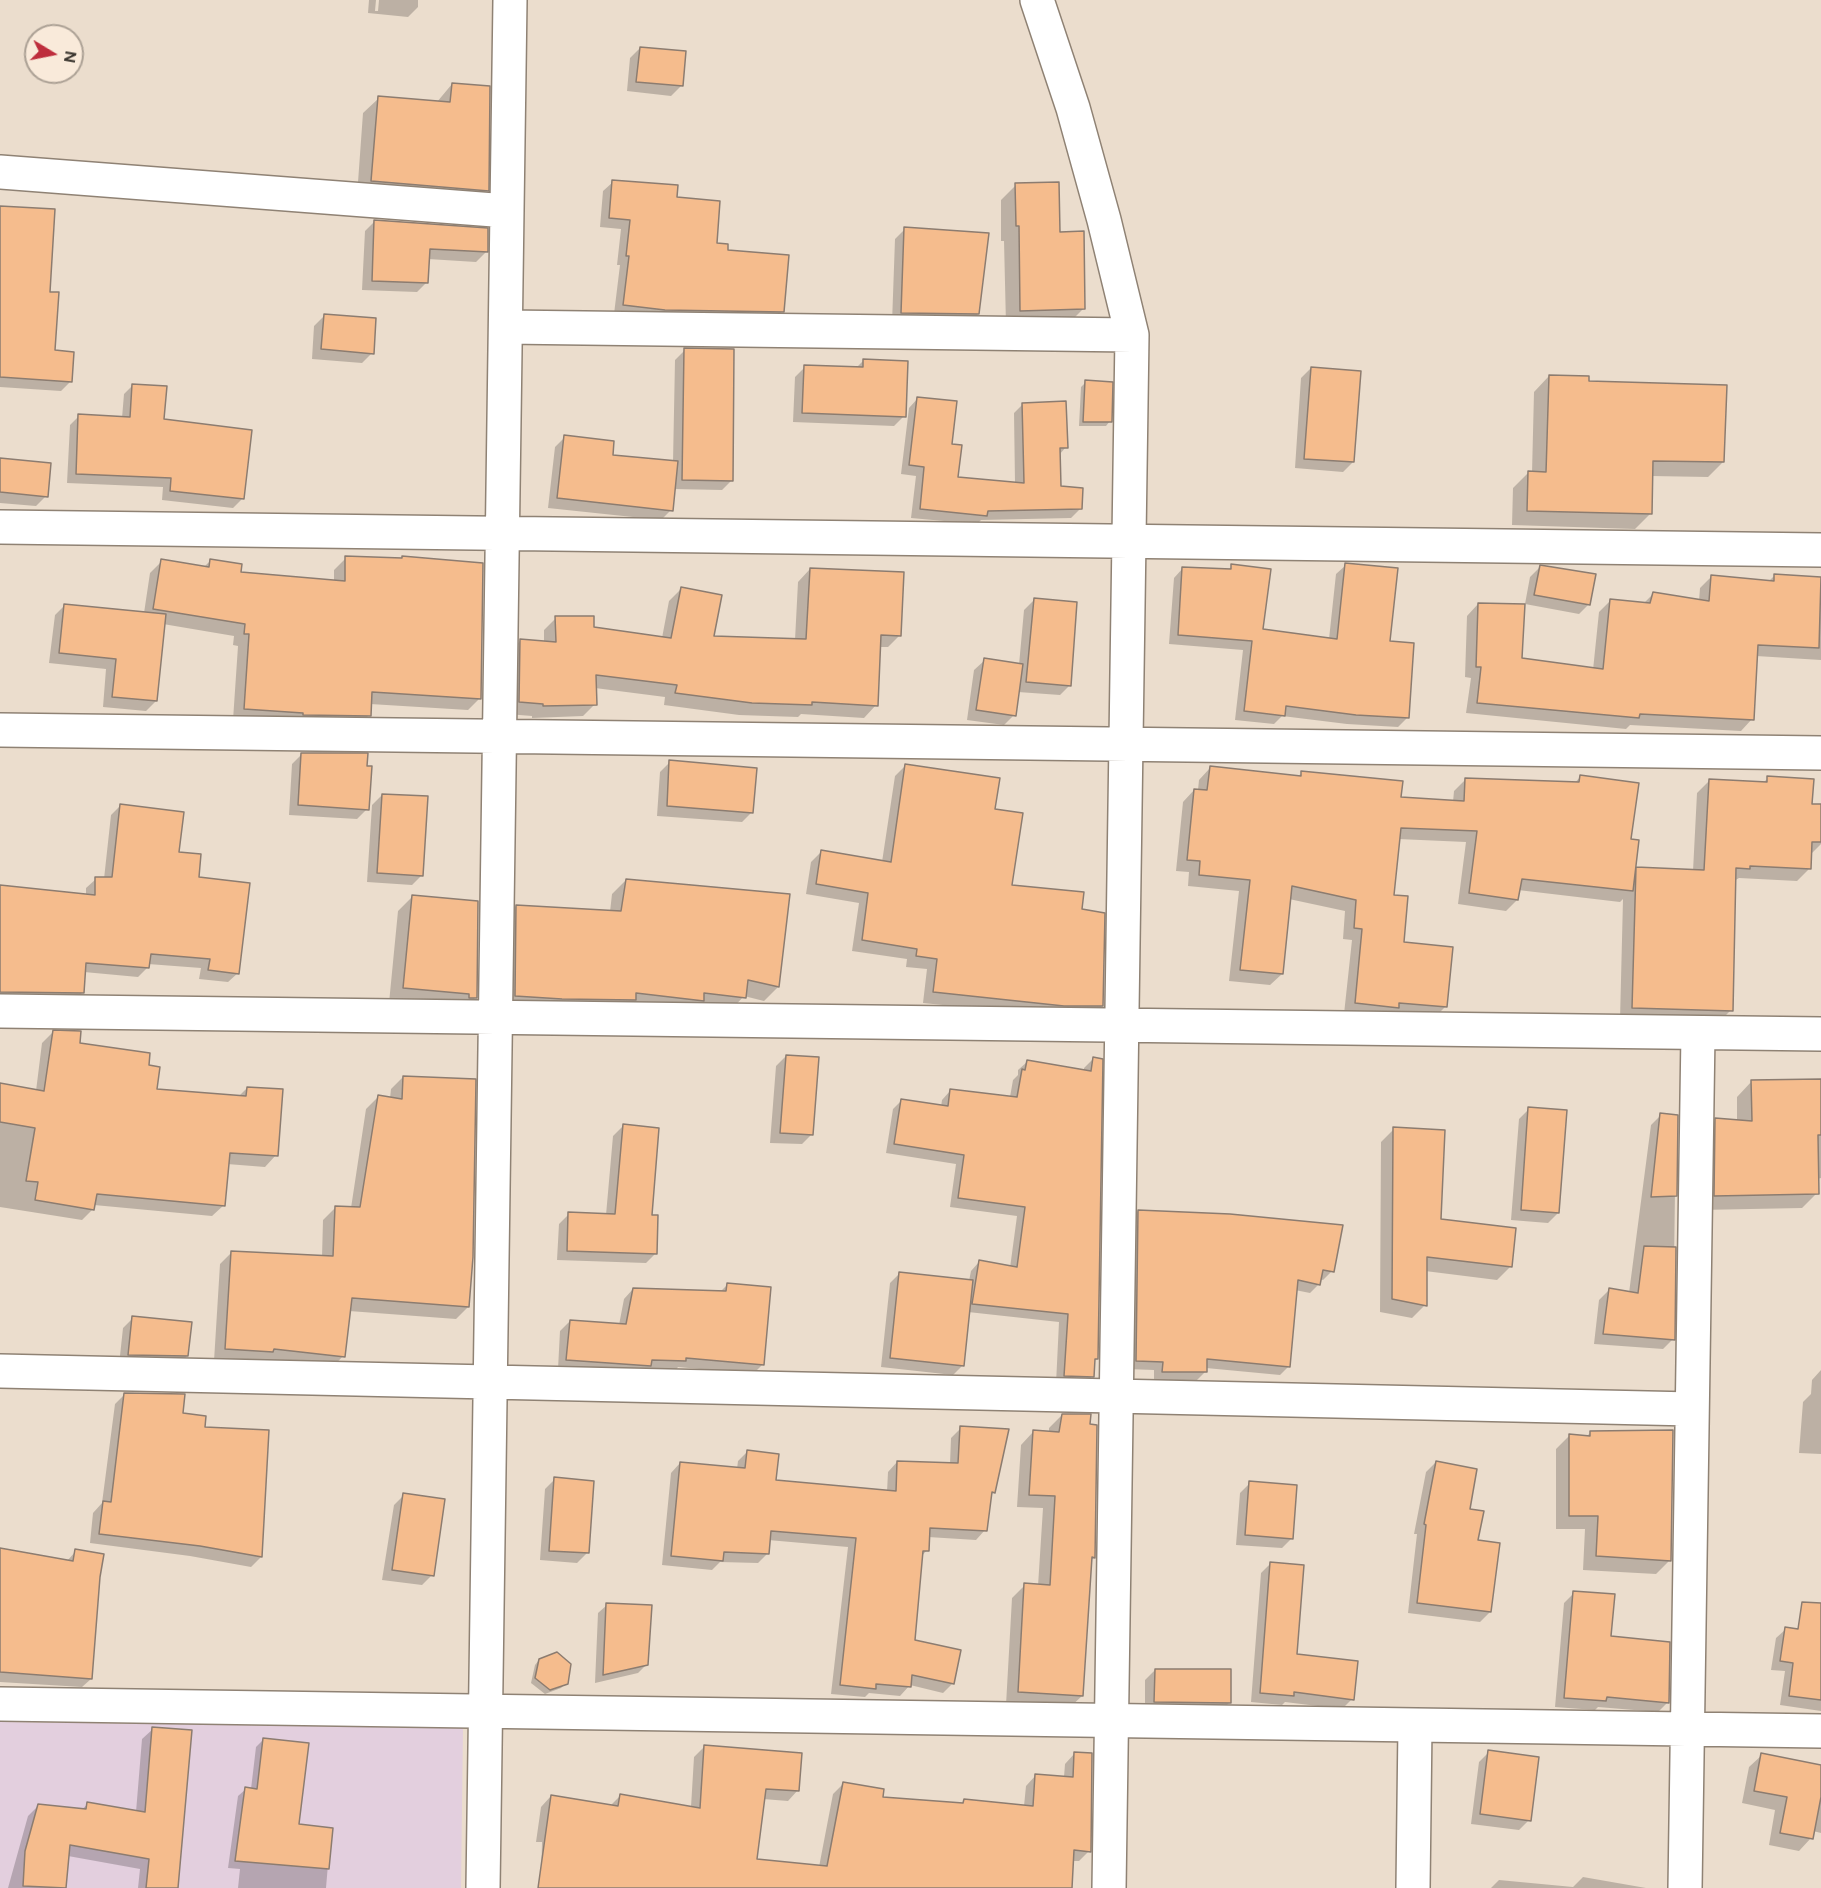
<!DOCTYPE html>
<html>
<head>
<meta charset="utf-8">
<style>
  body { margin:0 }
  #map { position:relative; width:1821px; height:1888px; overflow:hidden; background:#ebddcd; font-family:"DM Sans",sans-serif }
  canvas { display:block }
  .north { position:absolute; left:24px; top:24px; width:60px; height:60px; box-sizing:border-box; background:#f9eada; border:2px solid #aca195; border-radius:50%; rotate:100deg; font-size:16px; font-weight:700; line-height:24px; text-align:center; color:#39342e }
  .north::after { content:''; display:block; margin:auto; width:21px; height:27px; background:#be2e3d; clip-path:polygon(50% 0,100% 100%,50% 72%,0 100%) }
</style>
</head>
<body>
<div id="map">
<canvas width="1821" height="1888"></canvas>
<div class="north">N</div>
</div>
<script>
const ctx = document.querySelector('canvas').getContext('2d');
ctx.lineJoin = 'round';
function paint(path, color) { ctx.fillStyle = color; ctx.fill(path, 'evenodd'); }
function stroke(path, color, width, dash) { ctx.strokeStyle = color; ctx.lineWidth = width; ctx.lineCap = dash ? 'butt' : 'round'; ctx.setLineDash(dash || []); ctx.stroke(path); }
paint(new Path2D(`
  M0,1722L463,1728L461,1888H0Z`), '#e3cfde');
paint(new Path2D(`
  M369,0H376L375,11H378L379,0H418V7L408,17L368,13Z
  M640,48L681,86L671,96L627,91L630,58Z
  M452,84L487,190L472,205L357,196L363,113L379,98L437,102Z
  M613,182L675,199L715,244L726,252L782,311L773,321L614,314L620,265H617L621,229L600,227L603,191Z
  M1016,185L1083,309L1068,324L1006,325L1004,241H1001V200Z
  M0,207L48,293L53,352L71,381L61,391L0,387Z
  M375,221L486,252L476,262L428,259L427,282L417,292L362,290L365,231Z
  M905,229L978,314L968,324L892,323L895,239Z
  M324,316L372,353L362,363L312,359L314,326Z
  M685,350L732,480L722,490L673,489L671,510L661,520L548,508L555,447L565,437L611,456L673,462L675,360Z
  M863,361L904,416L894,426L793,422L795,377L805,367L855,369Z
  M1311,368L1353,462L1343,472L1295,468L1301,378Z
  M1549,376L1588,382L1723,462L1708,477L1651,476L1650,514L1635,529L1512,525L1513,488L1528,473H1532L1534,392Z
  M1086,382L1110,421L1106,426H1079L1081,387Z
  M133,385L163,420L242,499L233,508L162,500L163,487L67,483L70,425L79,416L122,418L124,394Z
  M918,398L951,445L957,478L1015,483L1014,413L1023,404L1066,447L1059,455V487L1081,508L1071,518L981,520L977,524L911,518L916,476L901,474L909,408Z
  M0,460L46,496L36,506L0,503Z
  M346,558L401,559L402,558L480,698L468,710L370,704L369,715L357,727L233,720L238,646L233,645L234,636L163,624L156,701L146,711L103,707L106,669L49,663L55,615L65,605L144,613L150,573L162,561L204,567L211,560L239,574L334,582V570Z
  M1346,565L1388,643L1407,718L1398,727L1347,724L1282,716L1274,724L1235,720L1243,650L1169,644L1174,578L1183,568L1227,571L1232,566L1261,630L1329,639L1336,574Z
  M1540,567L1589,604L1579,614L1525,604L1530,577Z
  M810,569L900,635L888,647H879L876,705L864,718L801,714L798,717L739,715L664,705L665,697L595,688V704L583,716L532,718V716L507,714L508,653L520,641L544,642V630L556,618L593,628L662,638L669,601L682,588L712,638L795,640L798,582Z
  M1775,575L1821,579V660L1756,656L1752,719L1741,731L1630,725L1626,729L1466,713L1471,678L1465,677L1467,616L1478,604L1521,659L1593,670L1599,612L1610,601L1643,604L1653,594L1699,601L1700,588L1711,577L1768,582Z
  M1034,600L1070,685L1060,695L1018,692L1014,715L1004,725L967,720L974,670L985,660L1019,665L1024,610Z
  M302,754L367,809L357,819L289,815L292,764Z
  M670,762L752,812L742,822L657,816L660,772Z
  M905,766L993,810L1011,886L1081,910L1102,1006L1091,1016H1052L923,1003L927,969L906,967L907,959L852,951L859,903L806,894L811,862L821,852L882,862L895,776Z
  M1210,768L1297,777L1302,773L1400,798L1453,802L1454,791L1465,780L1574,784L1580,777L1629,840L1634,871L1636,869L1693,871L1697,793L1710,780L1763,783L1768,778L1811,805H1821V844L1811,854L1809,869L1797,881L1739,878L1734,881L1731,1010L1719,1022L1620,1020L1623,899L1620,902L1518,890L1517,900L1506,911L1458,904L1466,842L1398,839L1392,896L1403,944L1446,1006L1434,1018L1344,1014L1352,940L1343,939L1345,911L1289,899L1282,974L1270,985L1229,981L1239,891L1188,886L1189,872L1176,871L1183,802L1194,790H1198L1199,780Z
  M382,795L422,875L412,885L367,882L372,805Z
  M121,805L177,854L197,878L238,973L228,982L199,979L201,968L148,964V967L138,977L84,972L82,993L73,1002L0,1001V887L86,896V888L96,879H104L111,815Z
  M626,880L789,895L778,987L764,1001L744,996L730,1011L501,1009L503,920L516,906L610,912L612,894Z
  M413,896L475,998L460,1013L389,1003L398,911Z
  M53,1032L155,1090L238,1097L247,1088L276,1155L265,1167L227,1164L224,1205L212,1216L94,1205L93,1209L82,1220L0,1207V1084L36,1091L42,1043Z
  M786,1056L812,1134L802,1144L770,1143L776,1066Z
  M1093,1059L1097,1359L1093,1362L1092,1376L1084,1385L1056,1384L1059,1322L968,1312L963,1365L953,1375L881,1367L890,1283L900,1273L969,1281L971,1271L979,1262L1010,1268L1017,1216L950,1207L956,1164L886,1153L893,1109L902,1100L941,1107L942,1100L950,1091L1010,1097L1013,1080L1018,1075V1070L1027,1062L1084,1072V1068Z
  M403,1077L468,1307L456,1319L349,1311L343,1356L331,1369L214,1361L220,1264L232,1252L322,1257L323,1220L336,1207L351,1208L366,1109L378,1097L390,1099L391,1089Z
  M1821,1080V1178L1817,1179V1193L1802,1208L1700,1210L1701,1135L1716,1120L1737,1121V1097L1752,1081Z
  M1529,1109L1558,1213L1548,1223L1511,1220L1519,1119Z
  M1661,1115L1676,1116L1673,1339L1663,1349L1594,1344L1599,1300L1609,1290L1629,1293L1651,1125Z
  M623,1126L650,1217L656,1253L646,1263L557,1260L559,1224L569,1214L606,1215L613,1136Z
  M1394,1129L1439,1221L1510,1267L1497,1280L1425,1271V1305L1412,1318L1380,1312L1381,1142Z
  M1138,1211L1332,1271L1323,1280L1320,1279L1319,1284L1310,1293L1295,1290L1289,1366L1280,1375L1206,1368V1371L1197,1380H1154V1370L1127,1369L1130,1220Z
  M727,1285L763,1364L753,1374L678,1367L675,1371L558,1369L560,1331L570,1321L619,1325L624,1299L633,1289L720,1292Z
  M133,1318L187,1356L177,1366L119,1365L123,1328Z
  M1821,1370V1454L1799,1453L1803,1402L1811,1394L1812,1380Z
  M125,1394L181,1415L203,1428L261,1557L251,1567L190,1556L90,1543L93,1513L102,1503L115,1404Z
  M1062,1415L1094,1557L1090,1561L1082,1696L1069,1708L1006,1705L1012,1598L1025,1585L1038,1586L1043,1508L1017,1507L1021,1445L1033,1432H1049V1428Z
  M961,1428L994,1492L990,1495L985,1530L976,1540L928,1537L927,1550L921,1557L913,1641L953,1683L943,1693L910,1685L900,1696L869,1693L865,1697L831,1694L848,1547L768,1540L767,1554L758,1563L720,1562L712,1570L662,1565L671,1473L680,1463L737,1469L738,1461L748,1451L774,1482L887,1492L888,1472L897,1462L950,1464L951,1438Z
  M1591,1432L1670,1560L1656,1574L1583,1570L1585,1529H1556V1449L1569,1436L1586,1437Z
  M1436,1462L1468,1510L1477,1541L1490,1612L1480,1622L1408,1613L1417,1534H1414L1426,1472Z
  M555,1479L587,1553L577,1563L540,1560L545,1489Z
  M1250,1483L1292,1538L1282,1548L1236,1545L1240,1493Z
  M404,1495L432,1575L422,1585L382,1580L394,1505Z
  M0,1549L67,1561L76,1551L97,1601L91,1679L82,1687L0,1682Z
  M1271,1563L1295,1655L1352,1699L1342,1709L1285,1702L1282,1705L1251,1702L1261,1573Z
  M1574,1593L1610,1637L1668,1702L1658,1712L1598,1707L1595,1710L1555,1707L1564,1603Z
  M607,1605L647,1664L638,1673L595,1683L598,1613Z
  M1786,1629L1821,1634V1711L1780,1705L1785,1671L1771,1670L1776,1638Z
  M539,1660L566,1683L561,1688L545,1694L531,1683L535,1665Z
  M1155,1670L1229,1703L1219,1713L1145,1712V1680Z
  M153,1729L177,1888H138L140,1869L68,1856L64,1888H8L28,1816L39,1805L81,1810L88,1804L136,1812L142,1739Z
  M264,1739L298,1826L331,1829L326,1888H238L240,1869L228,1868L238,1796L246,1789H251L256,1747Z
  M704,1747L798,1790L788,1801L763,1799L755,1860L819,1867L833,1794L843,1784L881,1798L960,1805L964,1801L1024,1806L1026,1786L1036,1775L1064,1777L1065,1764L1075,1753L1089,1851L1079,1861H1072L1071,1888H541L542,1842H536L541,1807L551,1796L610,1806L621,1795L691,1807L694,1757Z
  M1489,1752L1529,1820L1519,1830L1471,1824L1479,1762Z
  M1762,1755L1821,1766V1833L1813,1831L1811,1838L1799,1851L1769,1845L1775,1810L1742,1803L1749,1767Z
  M1583,1877L1646,1888H1491L1499,1880L1573,1887Z`), '#0003');
const building = new Path2D(`
  M640,47L686,51L683,86L636,82Z
  M452,83L490,86L489,191L371,181L378,96L450,102Z
  M612,180L678,185L677,197L720,201L717,243L728,244V250L789,255L784,312L665,310L623,305L629,256H626L630,220L609,218Z
  M1059,182L1060,232L1084,231L1085,309L1020,311L1019,226H1016L1015,183Z
  M0,206L55,209L50,292H59L55,350L74,352L72,382L0,377Z
  M374,220L488,228V252L430,249L428,283L372,281Z
  M904,227L989,233L979,314L901,313Z
  M324,314L376,318L374,354L321,349Z
  M684,348L734,349L733,481L682,480Z
  M863,359L908,361L906,417L802,413L804,365L863,367Z
  M1311,367L1361,371L1354,462L1304,459Z
  M1549,375L1589,376V381L1727,385L1724,462L1653,461L1652,514L1527,511L1528,471L1546,472Z
  M1085,380L1113,382L1112,422H1083Z
  M132,384L167,386L164,419L252,430L244,499L170,491L171,478L76,474L78,414L130,417Z
  M917,397L957,401L952,444L962,445L958,477L1024,483L1022,403L1066,401L1068,448H1060L1061,486L1083,488L1082,509L988,511L987,516L920,509L924,467L909,465Z
  M564,435L614,441L613,455L678,461L673,511L557,498Z
  M0,458L51,463L48,497L0,492Z
  M345,556L402,558V556L483,563L481,699L372,692L371,716L303,715V713L244,709L249,634H244L245,624L153,609L161,559L209,567L210,559L242,564L241,572L345,581Z
  M1345,563L1398,568L1390,641L1414,643L1409,718L1356,715L1286,706L1285,716L1244,711L1252,641L1178,635L1182,567L1231,569V564L1271,569L1263,629L1337,639Z
  M1540,565L1596,574L1590,605L1534,595Z
  M810,568L904,572L901,636L881,635L878,706L812,702V705L752,703L675,693L677,685L596,675L597,705L543,706V704L519,702L520,639L556,642L555,616H594V627L671,638L681,587L722,595L714,636L806,639Z
  M1774,574L1821,577L1819,648L1758,645L1754,720L1640,714L1639,718L1477,703L1481,667H1476L1478,603L1525,604L1522,658L1603,669L1610,599L1650,603L1653,592L1709,601L1711,575L1774,581Z
  M1034,598L1077,602L1071,686L1026,682Z
  M64,604L166,614L157,701L112,697L116,659L59,653Z
  M984,658L1023,664L1016,716L976,710Z
  M301,753H368L367,766H372L369,810L298,805Z
  M669,760L757,768L753,813L667,806Z
  M905,764L1000,778L995,809L1023,813L1012,885L1084,892L1082,909L1105,913L1103,1006H1064L933,992L937,959L916,956L917,949L862,940L868,893L816,884L821,850L891,862Z
  M1210,766L1301,776V771L1403,781L1401,797L1464,801L1465,778L1579,782L1580,775L1639,783L1631,839L1639,840L1633,891L1522,879L1518,900L1469,893L1477,831L1401,828L1394,895L1408,896L1404,942L1453,947L1447,1007L1399,1003V1008L1355,1003L1362,929L1354,928L1356,900L1292,886L1283,974L1240,970L1250,880L1199,875L1200,861L1187,860L1194,789L1207,790Z
  M1767,776L1814,779L1812,804H1821V842H1812L1811,869L1750,866V869L1736,868L1733,1011L1632,1008L1636,867L1704,870L1709,779L1767,782Z
  M382,794L428,796L423,876L377,873Z
  M120,804L184,812L179,852L201,854L199,877L250,883L239,974L208,970L210,959L151,954L149,968L86,963L84,993L0,992V885L95,895V877H112Z
  M626,879L790,894L779,987L748,980L746,998L704,993V1001L636,993V1000L562,999L515,996L516,905L621,911Z
  M412,895L478,901L477,998H469V994L403,988Z
  M53,1030L81,1031L80,1043L150,1053L149,1065L160,1067L157,1089L246,1096L247,1087L283,1089L278,1156L230,1153L225,1206L97,1194L94,1210L35,1200L38,1182L26,1181L35,1128L0,1122V1083L44,1091Z
  M786,1055L819,1057L813,1135L780,1133Z
  M1093,1057L1103,1059L1098,1359H1095L1094,1377L1064,1376L1068,1314L972,1304L979,1260L1017,1267L1025,1207L958,1198L964,1155L894,1144L901,1099L948,1106L950,1089L1017,1097L1022,1069L1025,1070L1027,1060L1091,1071Z
  M403,1076L476,1079L473,1257L469,1307L352,1298L345,1357L274,1349L273,1352L225,1349L231,1251L333,1256L335,1206L360,1207L378,1095L402,1099Z
  M1821,1079V1135H1818L1819,1194L1714,1196L1715,1118L1752,1121L1751,1080Z
  M1528,1107L1567,1110L1559,1213L1521,1210Z
  M1660,1113L1678,1115L1677,1196L1651,1197Z
  M623,1124L659,1128L652,1215H658L657,1254L567,1251L568,1212L615,1214Z
  M1393,1127L1445,1130L1441,1219L1516,1228L1512,1267L1427,1257V1306L1392,1299Z
  M1138,1210L1230,1214L1343,1225L1334,1272L1323,1270L1320,1285L1298,1280L1290,1367L1207,1359V1372H1162L1163,1362L1136,1361Z
  M1644,1246L1676,1247L1675,1340L1603,1334L1609,1288L1638,1293Z
  M899,1272L973,1280L964,1366L890,1358Z
  M727,1283L771,1287L764,1365L686,1358V1361L652,1360L651,1366L566,1360L570,1320L626,1324L633,1288L726,1291Z
  M132,1316L192,1322L188,1356L128,1355Z
  M124,1393L185,1394L183,1413L206,1416L205,1427L269,1430L262,1557L200,1546L99,1534L103,1501L111,1502Z
  M1062,1414H1091L1090,1424L1097,1425L1095,1558L1092,1557L1083,1696L1018,1692L1024,1583L1050,1585L1055,1496L1029,1495L1033,1430L1059,1432Z
  M960,1426L1009,1429L995,1493L992,1492L987,1531L930,1528L929,1551H923L915,1640L961,1650L954,1684L912,1675L911,1687L876,1684V1689L840,1685L856,1538L771,1531L769,1554L724,1552L723,1561L671,1556L680,1462L745,1468L747,1450L779,1454L776,1480L896,1491L897,1461L958,1463Z
  M1673,1430L1671,1561L1596,1556L1598,1516H1569V1434L1590,1436V1431Z
  M1436,1461L1477,1469L1470,1509L1484,1511L1478,1540L1500,1543L1491,1612L1417,1603L1426,1525L1424,1524Z
  M554,1477L594,1481L589,1553L549,1551Z
  M1249,1481L1297,1485L1293,1539L1245,1535Z
  M403,1493L445,1499L434,1576L392,1570Z
  M0,1548L73,1561L75,1549L104,1554L100,1577L92,1679L0,1672Z
  M1270,1562L1304,1565L1297,1654L1358,1661L1354,1700L1294,1692V1696L1260,1693Z
  M1573,1591L1615,1594L1611,1636L1670,1642L1669,1703L1607,1697L1606,1701L1564,1698Z
  M1802,1602L1821,1603V1700L1789,1696L1793,1663L1780,1661L1785,1627L1798,1629Z
  M606,1603L652,1605L648,1665L603,1675Z
  M557,1652L571,1664L568,1684L550,1690L535,1678L539,1659Z
  M1155,1669H1231V1703L1154,1702Z
  M152,1727L192,1730L178,1888H146L149,1859L70,1845L66,1888L23,1886L25,1851L38,1804L86,1809L87,1802L145,1812Z
  M263,1738L309,1743L299,1824L333,1828L329,1869L235,1861L245,1787L257,1789Z
  M704,1745L802,1753L799,1791L766,1789L757,1859L827,1866L843,1782L884,1789L883,1797L963,1803L964,1799L1033,1806L1035,1774L1073,1777L1074,1752L1092,1753L1091,1852L1074,1850L1072,1888H538L551,1795L618,1806L620,1794L700,1808Z
  M1488,1750L1539,1757L1531,1821L1480,1814Z
  M1761,1753L1821,1765V1797L1813,1839L1780,1833L1787,1797L1754,1791Z`);
paint(building, '#f5bc8d');
stroke(building, '#8c7c70', 1.5);
const minor = new Path2D(`
  M1037,0L1073,108L1104,220L1132,335L1109,1888
  M0,172L507,211
  M506,327L1132,335
  M0,527L1821,550
  M0,730L1821,753
  M0,1011L1821,1034
  M0,1371L1692,1409
  M0,1704L1821,1731
  M483,1888L510,0
  M1413,1888L1415,1725
  M1685,1888L1698,1033`);
stroke(minor, '#8f8274', 36);
stroke(minor, '#fff', 33);
</script>
</body>
</html>
